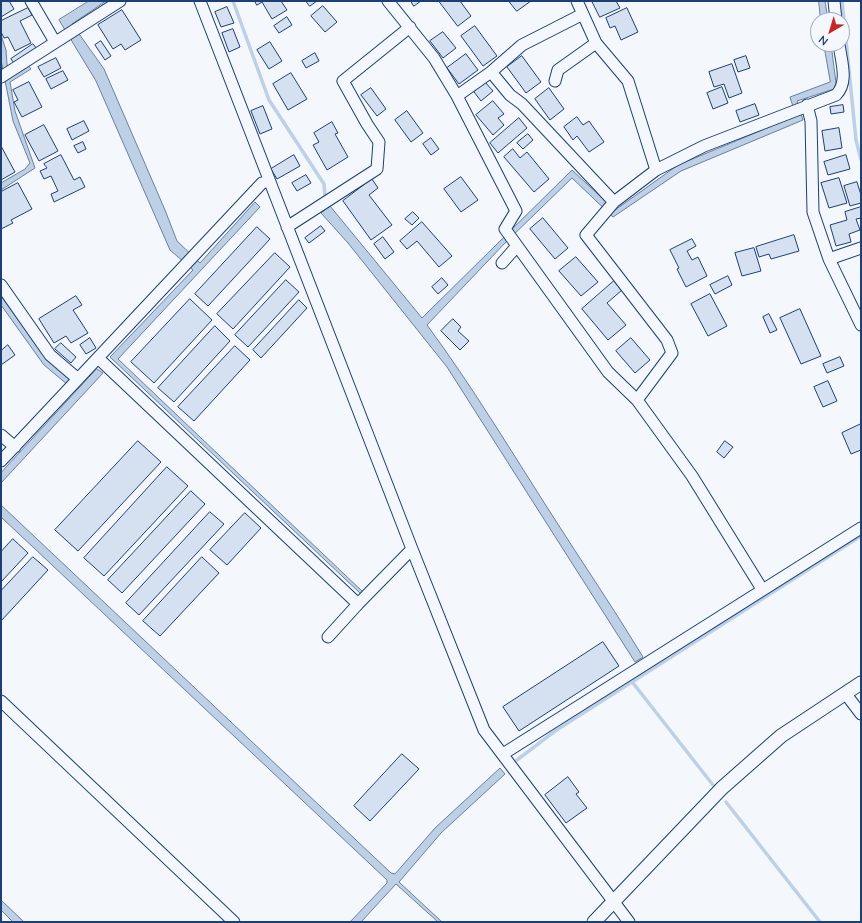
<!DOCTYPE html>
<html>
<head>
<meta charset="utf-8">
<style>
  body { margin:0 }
  #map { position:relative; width:862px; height:923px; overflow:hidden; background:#f4f7fb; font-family:Mulish,sans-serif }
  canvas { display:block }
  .frame { position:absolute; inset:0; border:2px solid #1d3f73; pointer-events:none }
  .north { position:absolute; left:810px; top:12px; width:40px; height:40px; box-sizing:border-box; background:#f4f7fb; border:1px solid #9eadc5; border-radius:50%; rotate:218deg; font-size:11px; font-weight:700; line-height:16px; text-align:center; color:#1d3f73 }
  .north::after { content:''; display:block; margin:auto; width:14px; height:18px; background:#c62828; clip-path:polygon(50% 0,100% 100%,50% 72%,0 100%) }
</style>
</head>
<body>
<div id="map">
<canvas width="862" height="923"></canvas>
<div class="frame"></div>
<div class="north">N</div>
</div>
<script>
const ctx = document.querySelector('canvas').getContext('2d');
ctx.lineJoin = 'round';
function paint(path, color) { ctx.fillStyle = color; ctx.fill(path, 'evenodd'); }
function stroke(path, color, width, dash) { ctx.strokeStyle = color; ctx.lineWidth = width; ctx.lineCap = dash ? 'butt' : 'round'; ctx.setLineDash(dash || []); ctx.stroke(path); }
const water = new Path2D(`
  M89,1H106L72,24L104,69L165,210L177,241L200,263L255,202L260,207L118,359L363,592L361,594L110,357L193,270L170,250L96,81L59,20Z
  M819,1H825L828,20H821Z
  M1,35L6,50L8,77L28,65L31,69L10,82L15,111L35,168L1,190V183L25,169L30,163L13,121L1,60Z
  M824,44H831L836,83L834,89L797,101L803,120L681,171L613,217L572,178L505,243L427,325C472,386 511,451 552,515C582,562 614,609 643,657L635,662L447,367L348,243L321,213L330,206L422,318L572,170L615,210L678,165L796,116L790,97L830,82Z
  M1,296L46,358L68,378L70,382L68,385L44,365L1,305Z
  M97,369L103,373L1,483V473Z
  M1,505L391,873L395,874L435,828L500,768L505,774L441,833L399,882L442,922H438L396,884L361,922H350L387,883V880L1,517Z
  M1,900L24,922H13L1,910Z`);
paint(water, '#bed0e5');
stroke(water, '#687fa3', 1);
stroke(new Path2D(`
  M233,1L269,100L324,184L326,209L329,212
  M842,1L856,140L861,160
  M633,683L713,785
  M517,760L555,731L861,536
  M726,802L820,922`), '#bed0e5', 3.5);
const building = new Path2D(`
  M1,1H9L14,9L1,17Z
  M255,1H281L287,10L272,19L262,2L257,5Z
  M306,1H317L310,6Z
  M411,1H421L414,6Z
  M439,1H460L471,16L458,26Z
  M509,1H531L517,11Z
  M592,1H616L620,8L600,17Z
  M323,6L337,22L325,32L311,16Z
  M227,7L234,23L221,27L215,12Z
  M28,8L32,15L20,21L31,43L15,51L8,37L4,38L1,32V21Z
  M627,8L638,32L621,40L615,26L610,28L606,18Z
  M122,10L141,40L125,50L121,44L113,49L98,25Z
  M287,17L292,25L279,33L274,26Z
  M475,26L497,56L483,66L461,36Z
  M233,29L240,47L229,52L222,33Z
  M443,32L456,48L443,58L430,41Z
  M101,41L111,56L105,60L95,45Z
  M270,42L282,61L269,69L257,50Z
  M33,44L37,49L14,63L11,59Z
  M315,53L319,61L306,68L302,61Z
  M466,54L478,70L459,84L447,68Z
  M522,56L541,82L526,93L507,67Z
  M746,56L750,68L738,72L734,60Z
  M56,58L61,68L44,77L38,67Z
  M732,64L742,93L729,98L724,84L714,87L709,72Z
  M63,71L68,80L51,89L46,79Z
  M291,73L307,99L288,110L273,84Z
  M29,82L42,107L22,117L14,102L18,100L13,90Z
  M485,82L493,91L481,101L474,92Z
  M722,87L728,103L713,109L707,93Z
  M371,88L386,109L377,116L361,95Z
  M549,88L564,109L550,120L535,99Z
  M493,101L504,114L498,118L504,125L493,135L476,115Z
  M755,104L759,115L740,122L736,111Z
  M843,105L844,112L831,114L830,107Z
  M263,106L272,129L260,134L251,111Z
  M407,111L423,133L411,142L395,120Z
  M577,117L583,125L589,121L604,142L589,152L577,136L573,140L564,127Z
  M519,118L527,128L498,153L490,143Z
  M84,121L89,131L72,140L67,129Z
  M332,122L338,133L335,134L348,157L327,170L313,145L319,142L314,133Z
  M44,125L58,151L39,161L25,135Z
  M839,128L842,148L825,151L822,131Z
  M528,134L533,140L523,149L517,143Z
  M431,138L439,149L431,155L423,144Z
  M83,142L86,149L78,153L74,146Z
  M1,146L15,172L1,180Z
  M513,149L520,158L527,152L549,179L534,192L504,157Z
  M61,155L74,180L80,177L85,187L54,202L51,194L58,191L51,176L44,179L40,171L47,168L44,164Z
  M294,155L300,166L277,179L271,169Z
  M846,155L850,169L828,175L824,162Z
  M306,175L311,183L297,191L292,183Z
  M461,177L478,200L461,212L444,189Z
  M839,178L847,203L829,208L821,183Z
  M372,179L378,188L369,195L392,225L371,240L343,201Z
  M857,182L861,195V203L850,206L844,186Z
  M18,183L32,209L11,220L13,223L1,229V192Z
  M861,207V218L856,219L860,230L849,234L851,242L836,246L830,225L847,220L845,212Z
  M413,212L419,218L412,225L405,219Z
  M543,218L568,248L555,259L530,229Z
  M422,222L452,256L439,267L417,241L407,249L400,241Z
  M321,226L325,231L309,243L305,238Z
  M257,227L270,239L208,306L195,294Z
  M794,235L799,251L771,259L769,254L759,257L756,247Z
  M383,237L394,252L385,259L374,244Z
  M692,239L696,246L687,251L692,260L698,257L707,276L686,287L677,269L679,268L670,250Z
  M754,248L761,271L742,276L735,253Z
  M275,253L290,267L233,329L217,314Z
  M576,257L598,282L581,296L559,271Z
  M728,276L732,285L715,294L710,285Z
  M442,278L448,285L438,294L432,287Z
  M286,280L299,292L248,347L235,335Z
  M614,281L622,290L607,303L626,325L608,340L582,309Z
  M710,294L727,326L708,336L691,304Z
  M76,296L82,305L73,310L88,333L71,343L66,336L54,343L39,319Z
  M190,299L212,320L154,383L131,362Z
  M299,300L307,308L261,358L253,350Z
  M800,309L821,356L801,364L780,318Z
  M769,314L777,330L770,333L763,317Z
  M453,319L461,327L458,331L469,341L460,350L441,331Z
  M215,326L230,341L174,402L158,388Z
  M90,338L96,348L86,354L80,345Z
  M631,338L650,360L635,373L616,351Z
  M61,343L76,357L71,363L55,349Z
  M8,345L15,355L1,365V351Z
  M235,346L250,360L194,421L178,407Z
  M840,357L844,366L827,373L823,364Z
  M828,381L837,401L823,407L814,387Z
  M861,424V450L851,454L842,433Z
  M138,441L161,462L78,551L55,530Z
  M725,441L733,447L724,458L717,452Z
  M167,467L188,486L104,576L84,558Z
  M191,491L205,504L122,593L108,580Z
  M210,512L224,524L139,615L126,603Z
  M245,513L261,528L227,565L210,550Z
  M13,539L28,553L1,582V552Z
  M33,557L48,570L1,621V591Z
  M202,557L219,573L160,636L143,621Z
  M603,642L619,666L519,731L503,707Z
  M402,754L419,769L370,821L354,806Z
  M568,777L579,792L576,794L587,808L566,823L545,795Z`);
paint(building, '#d5e0f0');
stroke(building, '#1d3f73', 1);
const minor = new Path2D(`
  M31,1L55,42
  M200,1L412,549L484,730L629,922
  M388,1L434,58L457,96L516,211L505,229L608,372L637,400L692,476L762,589
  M577,1L596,43L628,81L656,170
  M834,1L836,20
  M491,72L510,95L522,104L614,202
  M1,77L120,1
  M555,81L558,70L596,43
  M457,96L491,72L522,45L583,14
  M807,105L811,121L813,212L829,259L861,325
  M287,227L377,169L379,142L367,124L343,81L410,27
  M829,259L861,248
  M502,263L517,246
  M1,285L50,355L78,379
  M98,358L358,604L412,549
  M637,400L672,353L667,340L586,235L614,202L656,170L704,146L836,95C849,82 841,61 839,44
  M1,435L15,447
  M1,461L262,183L269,181
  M328,637L358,604
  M845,693L861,714
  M1,701L234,922
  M503,754L861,528`);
const tertiary = new Path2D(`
  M594,922L722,788L781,736L861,683`);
stroke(minor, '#1d3f73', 13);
stroke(tertiary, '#1d3f73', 15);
stroke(minor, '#f4f7fb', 11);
stroke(tertiary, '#f4f7fb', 13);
</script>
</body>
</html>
